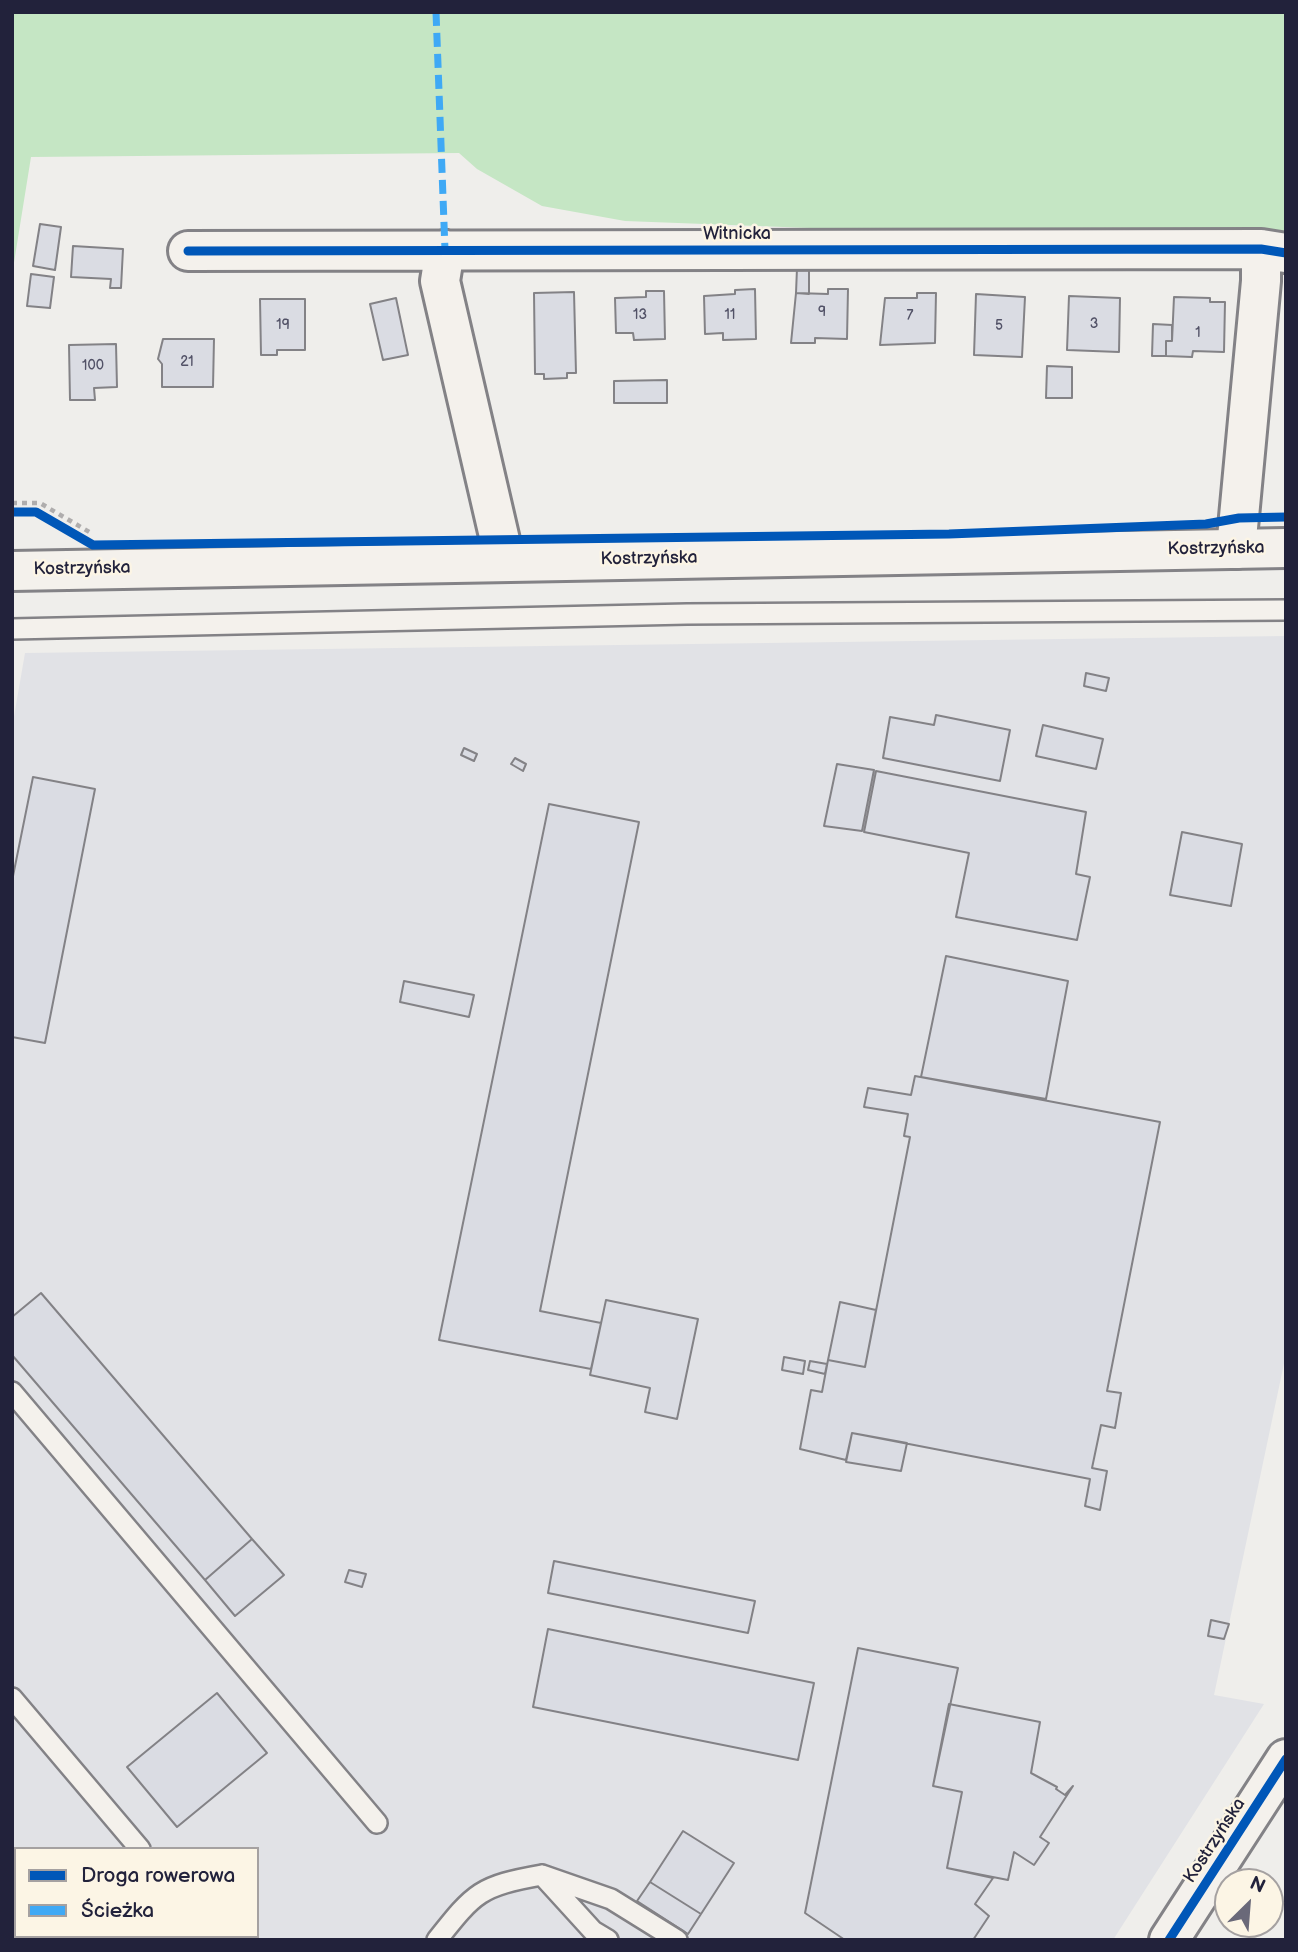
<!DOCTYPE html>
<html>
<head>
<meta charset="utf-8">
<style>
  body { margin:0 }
  #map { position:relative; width:1298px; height:1952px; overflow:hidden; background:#efeeeb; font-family:"Balsamiq Sans",sans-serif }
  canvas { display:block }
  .frame { position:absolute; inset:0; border:14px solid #22223b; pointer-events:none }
  .legend { position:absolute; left:14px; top:1847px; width:245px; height:91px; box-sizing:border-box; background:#fcf5e5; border:2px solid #a5a1a1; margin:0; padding:9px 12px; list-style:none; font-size:21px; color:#22223b }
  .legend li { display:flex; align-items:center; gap:14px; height:35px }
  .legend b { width:35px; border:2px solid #a5a1a1 }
  .north { position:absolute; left:1214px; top:1868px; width:70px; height:70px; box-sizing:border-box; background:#fcf5e5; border:2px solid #a5a1a1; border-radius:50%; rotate:25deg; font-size:19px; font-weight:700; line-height:28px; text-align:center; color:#22223b }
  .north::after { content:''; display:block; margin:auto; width:24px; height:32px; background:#6a6979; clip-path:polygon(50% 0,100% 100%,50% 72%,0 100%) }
</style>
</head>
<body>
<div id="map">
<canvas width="1298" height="1952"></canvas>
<div class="frame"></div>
<ul class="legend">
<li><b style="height:9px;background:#0057b8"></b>Droga rowerowa</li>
<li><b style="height:9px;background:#3fa9f5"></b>Ścieżka</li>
</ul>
<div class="north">N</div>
</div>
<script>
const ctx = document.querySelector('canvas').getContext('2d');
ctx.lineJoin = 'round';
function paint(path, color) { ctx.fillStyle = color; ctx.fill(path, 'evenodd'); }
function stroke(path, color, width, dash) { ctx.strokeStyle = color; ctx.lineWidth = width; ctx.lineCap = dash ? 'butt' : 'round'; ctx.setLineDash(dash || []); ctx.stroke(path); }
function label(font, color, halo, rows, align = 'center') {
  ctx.font = font + ' "Balsamiq Sans",sans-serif'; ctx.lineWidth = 5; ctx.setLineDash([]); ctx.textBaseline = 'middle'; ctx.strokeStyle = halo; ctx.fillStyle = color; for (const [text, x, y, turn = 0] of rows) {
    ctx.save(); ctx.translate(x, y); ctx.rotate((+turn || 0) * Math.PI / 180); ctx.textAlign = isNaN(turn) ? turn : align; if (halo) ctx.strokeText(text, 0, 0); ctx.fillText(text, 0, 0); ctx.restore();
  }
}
paint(new Path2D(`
  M1286,636V1354L1214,1695L1264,1704L1113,1940H12V728L25,653ZM16,1849H257V1936H16Z`), '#e1e2e6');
paint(new Path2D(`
  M12,12H1286L1285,246L625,221L542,206L477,169L459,153L31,157L12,275Z`), '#c5e6c4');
const building = new Path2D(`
  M40,224L61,227L55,270L33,266Z
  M73,246L123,249L121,288H110L111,279L71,277Z
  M797,268H809V294L796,293Z
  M31,274L54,277L50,308L27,306Z
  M755,289L756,339L723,340V333L705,334L704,296L735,294V290Z
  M828,289H848L847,339L815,338V343H791L796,293L828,294Z
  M646,291H664L665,339L634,340L633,333H616L615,298L646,297Z
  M574,292L576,373H567V378L544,379V374H535L534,293Z
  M917,293H936L935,343L880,345L885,298H917Z
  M976,294L1025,297L1022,357L974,355Z
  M1069,296L1120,298L1119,352L1067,350Z
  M1174,297L1210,298V302H1225L1224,352L1193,351L1192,357L1166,356V341H1172Z
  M396,298L408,355L383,360L370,304Z
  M260,299H305V350H277V355H261Z
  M1153,324L1172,325V341H1166V356H1152Z
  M163,339H214L213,387H162V364L158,359Z
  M116,344L117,387L94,388L95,400H70L69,345Z
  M1047,366L1072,367V398H1046Z
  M667,380V403H614V381Z
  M1086,673L1109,678L1106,691L1084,686Z
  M936,715L1010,730L1000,781L883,758L890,717L934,725Z
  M1043,725L1103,739L1096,769L1036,756Z
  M464,748L477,754L474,761L461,755Z
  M515,758L526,764L523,771L511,764Z
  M837,764L874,770L862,831L824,826Z
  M876,771L1086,812L1076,874L1090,877L1077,940L956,917L969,853L864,832Z
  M33,777L95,789L45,1043L12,1037V881Z
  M549,804L639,822L540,1311L601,1323L591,1369L439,1340Z
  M1182,832L1242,844L1231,906L1170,895Z
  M946,956L1068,981L1046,1099L921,1077Z
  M404,981L474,995L469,1017L400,1002Z
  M915,1076L1160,1122L1107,1391L1121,1393L1115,1428L1101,1425L1092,1468L1107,1471L1100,1510L1085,1506L1090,1479L852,1433L846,1460L800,1449L811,1390L822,1392L828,1360L865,1367L910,1137L904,1136L908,1114L864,1107L868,1088L911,1095Z
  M41,1293L252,1539L205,1580L12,1355V1317Z
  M606,1300L698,1319L677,1419L645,1412L650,1388L590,1375Z
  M840,1302L876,1310L865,1367L828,1360Z
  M784,1357L805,1361L803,1374L782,1370Z
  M810,1361L827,1364L825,1374L808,1370Z
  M852,1433L907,1443L901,1471L846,1462Z
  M252,1539L284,1575L235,1616L205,1580Z
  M554,1561L755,1601L748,1633L548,1593Z
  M349,1570L366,1574L362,1587L345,1582Z
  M1211,1620L1229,1624L1224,1639L1208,1636Z
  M548,1629L814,1683L798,1760L533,1707Z
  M858,1648L958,1668L933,1786L962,1792L947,1868L993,1878L975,1904L989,1916L973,1940H845L805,1913Z
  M217,1693L267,1753L177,1827L127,1767Z
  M949,1704L1040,1722L1031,1773L1057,1787L1056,1789L1065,1795L1073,1786L1040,1837L1049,1843L1034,1865L1014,1852L1008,1880L947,1868L962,1792L933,1786Z
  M683,1831L734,1863L701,1914L650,1882Z
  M650,1882L701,1914L688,1934L637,1901Z`);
paint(building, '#dadce3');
stroke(building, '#838286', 2);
const service = new Path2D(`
  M12,629L687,614L1286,610
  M12,1392L377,1823
  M12,1698L140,1849
  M542,1875L611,1899L677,1940
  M215,1936L218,1940
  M437,1940C475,1892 480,1886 542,1875L593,1931L608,1940`);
const minor = new Path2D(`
  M445,250L440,281L505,562
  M188,251L1261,249L1286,253
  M1236,549L1261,281V249
  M1169,1940L1286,1759`);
const secondary = new Path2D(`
  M12,571L1286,548`);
stroke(service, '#838286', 24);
stroke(minor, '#838286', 44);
stroke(secondary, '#838286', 44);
stroke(new Path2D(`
  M12,503H40L91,533`), '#afadad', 4.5, [5, 5]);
stroke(service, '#f4f1ec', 19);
stroke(minor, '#f4f1ec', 38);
stroke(secondary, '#f4f1ec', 38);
stroke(new Path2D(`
  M436,12L445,250`), '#3fa9f5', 7, [14, 7]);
stroke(new Path2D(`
  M188,251L1261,249L1286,253
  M12,512H36L93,545L949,534L1206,524L1239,518L1286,517
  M1169,1940L1286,1759`), '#0057b8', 9);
label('14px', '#525267', null, [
  ["9",822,312],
  ["13",640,315],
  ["11",730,315],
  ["7",910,316],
  ["3",1094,324],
  ["19",283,325],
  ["5",999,326],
  ["1",1198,333],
  ["21",187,362],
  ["100",93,366]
]);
label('18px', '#22223b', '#fcf5e5', [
  ["Witnicka",737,234],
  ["Kostrzyńska",1216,549,-1],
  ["Kostrzyńska",649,559,-1],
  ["Kostrzyńska",82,569,-1],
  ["Kostrzyńska",1215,1841,-57]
]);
</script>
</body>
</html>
